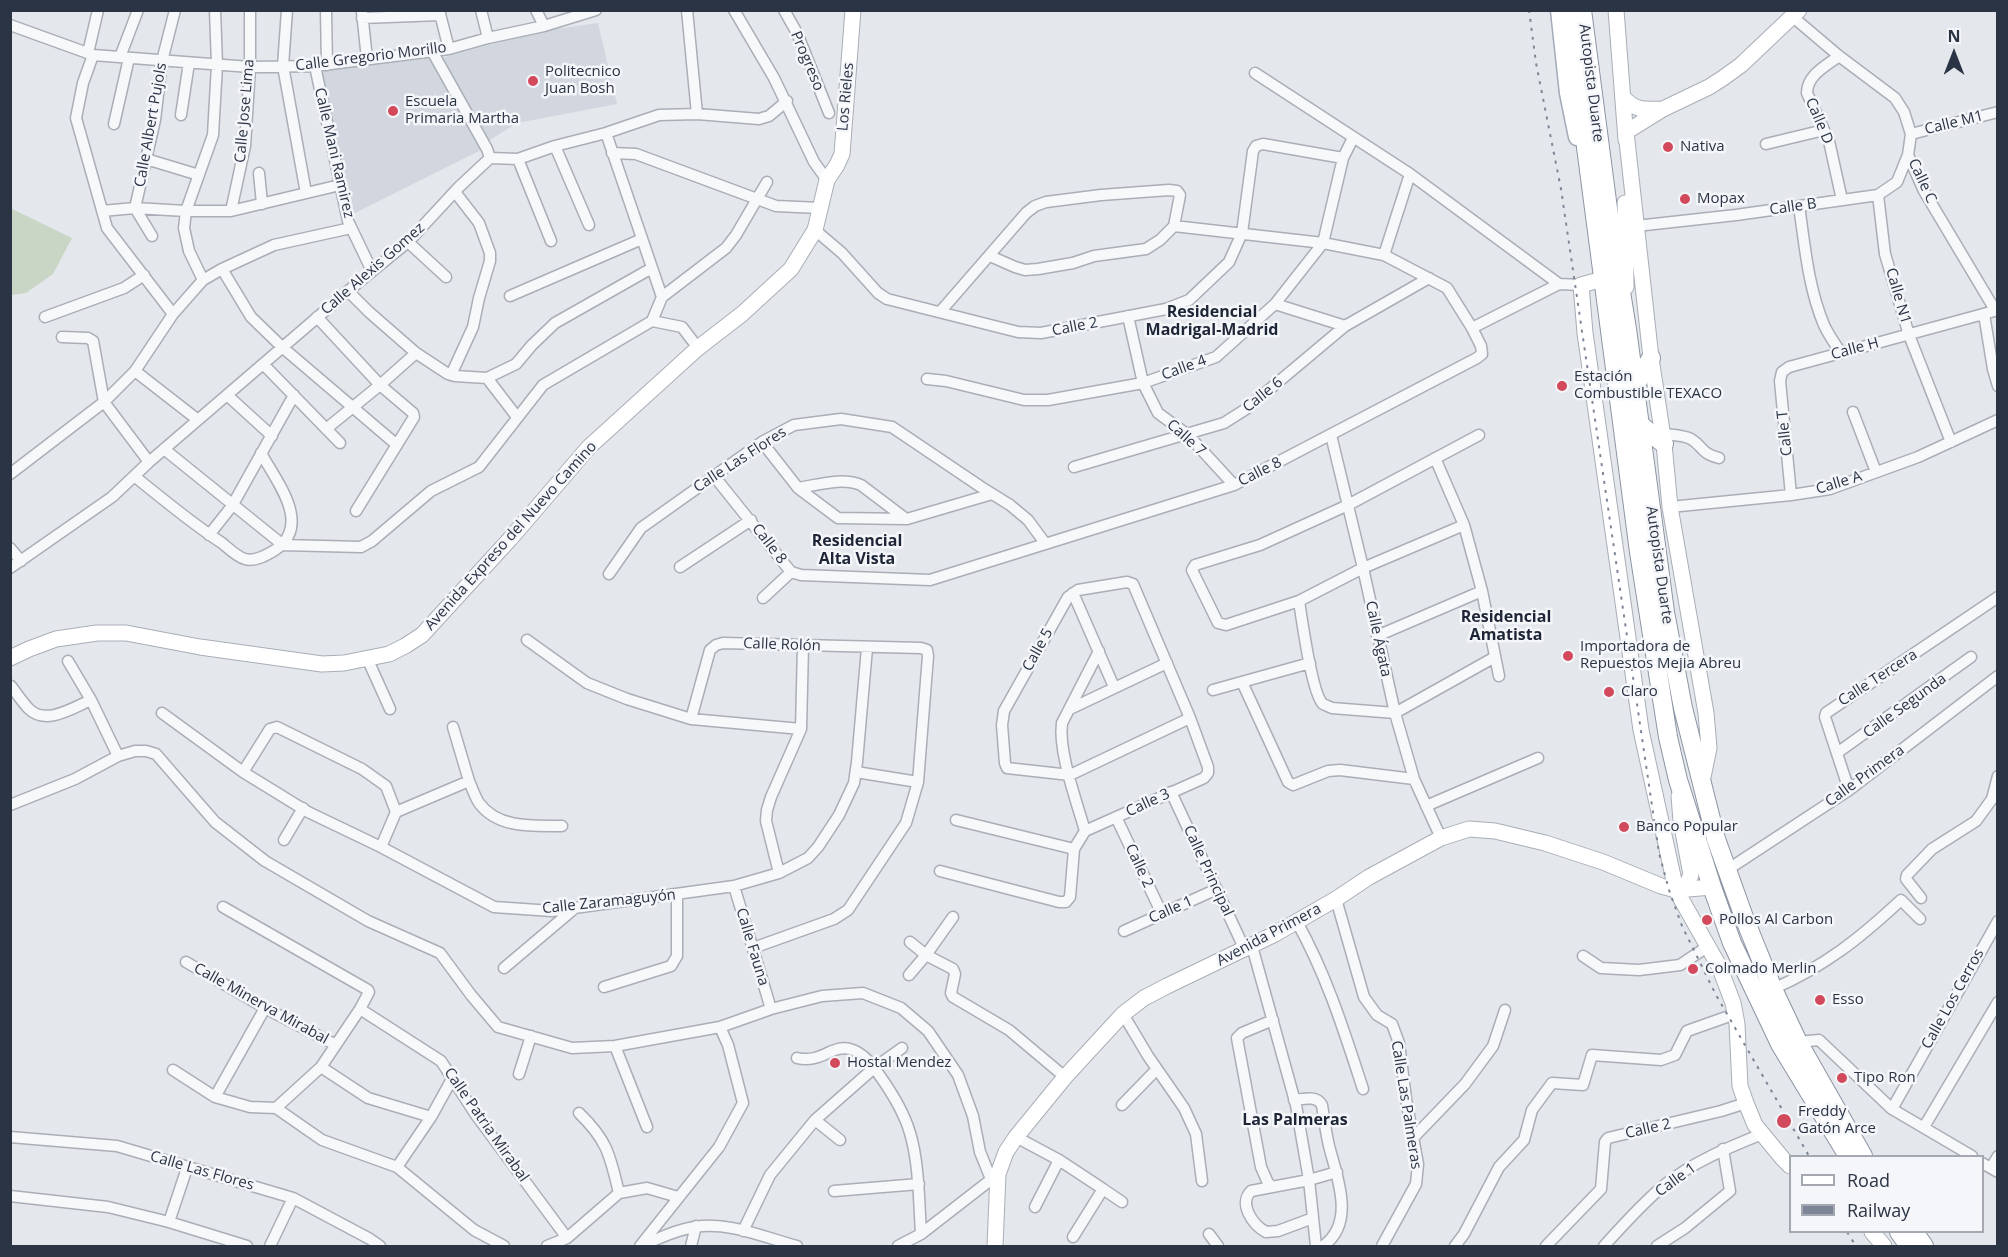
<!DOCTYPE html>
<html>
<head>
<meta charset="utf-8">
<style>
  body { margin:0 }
  #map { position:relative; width:2008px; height:1257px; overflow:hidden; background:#e4e7ec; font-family:"Open Sans",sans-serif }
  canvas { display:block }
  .frame { position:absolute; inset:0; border:12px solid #2b3445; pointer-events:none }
  .legend { position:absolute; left:1789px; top:1155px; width:195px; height:78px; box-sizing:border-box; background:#f4f6f9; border:2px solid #a4a8b1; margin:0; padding:8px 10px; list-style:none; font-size:18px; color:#2b3445 }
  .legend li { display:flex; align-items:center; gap:12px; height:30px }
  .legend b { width:30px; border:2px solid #a4a8b1 }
  .north { position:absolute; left:1924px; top:24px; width:60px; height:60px; -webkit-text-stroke:4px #f4f6f9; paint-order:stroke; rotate:0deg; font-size:16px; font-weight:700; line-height:24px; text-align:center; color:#2b3445 }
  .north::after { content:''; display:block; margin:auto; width:21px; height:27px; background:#2b3445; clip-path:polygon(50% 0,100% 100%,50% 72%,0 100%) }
</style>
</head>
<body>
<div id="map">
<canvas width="2008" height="1257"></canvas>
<div class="frame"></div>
<ul class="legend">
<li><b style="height:8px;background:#fff"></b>Road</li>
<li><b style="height:8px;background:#7d8696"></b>Railway</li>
</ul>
<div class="north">N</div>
</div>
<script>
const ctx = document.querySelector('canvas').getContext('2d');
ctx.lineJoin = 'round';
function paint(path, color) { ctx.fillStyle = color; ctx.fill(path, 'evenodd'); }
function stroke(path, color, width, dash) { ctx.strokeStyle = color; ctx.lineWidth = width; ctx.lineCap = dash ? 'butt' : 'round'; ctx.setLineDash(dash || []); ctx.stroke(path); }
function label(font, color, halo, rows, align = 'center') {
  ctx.font = font + ' "Open Sans",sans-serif'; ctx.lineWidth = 5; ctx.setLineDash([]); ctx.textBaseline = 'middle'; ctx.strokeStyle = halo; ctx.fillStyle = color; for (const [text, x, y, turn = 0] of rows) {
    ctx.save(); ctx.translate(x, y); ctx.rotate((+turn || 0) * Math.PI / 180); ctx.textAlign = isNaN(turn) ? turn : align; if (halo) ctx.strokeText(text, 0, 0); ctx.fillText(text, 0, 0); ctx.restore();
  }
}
paint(new Path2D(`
  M598,23L617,104L517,123L487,142L442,58L536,32Z
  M430,56L481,150L351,215L316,72Z`), '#d2d6de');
paint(new Path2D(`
  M10,208L72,238L53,274L26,293L11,295Z`), '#c9d6c5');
const street = new Path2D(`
  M287,10L283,66L306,193
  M326,10L327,65
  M439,10L449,49
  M481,10L488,38
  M536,10L544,26
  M687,10L697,114
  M734,10L774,78L814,162L827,180
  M784,10L797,33L829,113
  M362,12L367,59
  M1793,17L1839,56L1895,98L1904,112L1911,134L1908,155L1924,191L1995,310
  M362,18L440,15
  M10,25L93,55L250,67L315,66L449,49L488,38L544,26L596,10
  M432,51L487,149L490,158
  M88,53L98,10
  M93,55L83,83L76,118L107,228L173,314
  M1839,56C1826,66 1807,75 1807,93L1829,141L1842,200
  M120,57L138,10
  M315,66L348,221L372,271
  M1255,73L1410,174L1559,284L1581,285
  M181,115L189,63
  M114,124L129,58
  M606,133L662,297
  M1911,134L1998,112
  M1766,144L1824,130
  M555,146L589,225
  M612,153L636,154L776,206L820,208
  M1908,155L1897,182L1878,195L1885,254L1909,335L1951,442
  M146,159L199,175
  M518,159L551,241
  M259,173L262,204
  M1799,206C1805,246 1808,287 1824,325C1828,334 1835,344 1841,353
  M102,211L135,208L186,211H231L340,185
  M231,211L245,146L250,67V10
  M1636,226L1736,215L1878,195
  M815,230L842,253L878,293L887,299L1018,332L1041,333L1166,309L1189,300L1229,262L1242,233L1253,151L1256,146L1263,144L1343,158
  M152,236L135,208L155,120L162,61L175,10
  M408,242L446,277
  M1384,255L1410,174
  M222,269L251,317L282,347L397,445
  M203,280L189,251L184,228L186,211L213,135L217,65L215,10
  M348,291L369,312L416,353L448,374L455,376L487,378L516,364L532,345L555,323L652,268
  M510,296L642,239
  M1275,304L1345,326
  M940,312L1026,213L1035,206L1046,202L1101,195L1169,190L1177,191L1180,195L1174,226L1160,240L1146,249L1094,256L1073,263L1038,269L1025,270L1015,267L990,256
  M1984,314L1993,369L1998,386
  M1128,316L1143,383L1158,413L1188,435L1234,485
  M45,317L124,288L144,275
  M317,317L380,385L413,413L414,417L356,511
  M652,321L682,327L698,348
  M1472,328L1559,284
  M62,337L88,338L93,341L104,402L149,462
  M263,364L340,443
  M135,371L198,420
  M451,375L473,327L479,298L490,261V253L479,223L455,192
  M487,378L517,417
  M927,379L946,381L1024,400H1048L1143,383L1216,357L1275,304L1323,243L1343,158L1353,138
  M227,395L272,436
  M1853,412L1876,472
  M326,429L380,385L416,353
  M1662,434C1671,435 1683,435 1691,439C1704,447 1700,453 1719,458
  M1331,435L1363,568L1395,713L1414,779L1441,838
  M762,442L798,488L838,518L907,519L992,494
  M164,449L283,545L361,547L372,541L431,491L479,467L543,385L652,321L662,297L726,248L736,235L767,182
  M1435,458L1464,525L1482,591L1499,676
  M1074,467L1224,423L1246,409L1345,326L1429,278
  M10,474L104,402L135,371L173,314L203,280L222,269L274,245L351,228
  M134,476C163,499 191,523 222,543C228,548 237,557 245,559C255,562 267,555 275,550C313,525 276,481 261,453
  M714,476L791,572L801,575L930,580L1234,485L1477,358L1482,354L1481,346L1472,328L1447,288L1384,255L1323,243L1174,226
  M798,488C818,485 842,477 861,485L906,519
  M1791,495L1780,381L1782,372L1789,367L1998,310
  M1670,507L1791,495L1830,489L1918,457L1998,420
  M1464,525L1363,568L1299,601L1226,625L1218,623L1192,570L1195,565L1260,545L1348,505L1479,435
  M209,535L232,506L294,395
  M10,548L21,561
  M680,567L751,520
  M10,568L112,497L149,462L348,291L408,242L459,187L490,158L518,159L555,146L606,133L659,115L697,114L759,119L769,116L787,101
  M609,574L641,528L762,442L794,425L841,419L892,427L981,487L1010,505L1028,520L1045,543
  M1073,593L1114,687
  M763,598L791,572
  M1299,601C1302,620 1312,694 1323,704C1325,705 1330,707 1332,708L1395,713L1495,657
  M1377,636L1482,591
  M527,640L587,683L627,699L691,719L801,729
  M367,658L390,709
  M68,661L91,700L118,756
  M1242,682L1288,782L1293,785L1328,771L1340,770L1414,779
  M11,686C17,694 23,703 29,709C46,726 74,707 91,700
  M1213,690L1310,663
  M1070,709L1167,663
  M162,713L243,772L308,812L381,847L494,907L552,911L734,886L779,873L808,858L818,847L839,815L854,783L857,762L867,648
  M691,719L710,650L716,645L723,643L921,648L927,650L928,656L918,782L906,823L848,910L834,919L753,948
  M1837,753L1971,657
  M243,772L270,729L277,727L362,769L386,786L396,812L381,847
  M856,772L918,782
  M469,781C472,788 475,797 479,803C498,829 534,826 562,826
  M1849,790L1825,717L1826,713L1998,597
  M1171,792L1245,950
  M10,805L75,779L118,756L135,751H146L156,754L215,822L265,861L368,921L440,953L471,995L498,1027L572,1048L615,1046L720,1027L771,1009L822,996L863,993L901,1008L928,1031L958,1075L973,1116L980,1152L991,1179
  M1426,806L1538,758
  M396,812L469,781L453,727
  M1116,817L1162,914
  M956,820L1074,849
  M1085,831L1204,778L1208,773V767L1190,718L1133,584L1127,582L1078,590L1068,597L1004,711L1002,725L1005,763L1007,768L1070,775L1190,718
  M284,840L303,808
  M1727,870L1849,790L1998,676
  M940,871L1059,902H1066L1070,897L1074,849L1085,831C1077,802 1058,752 1062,723L1099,651
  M779,873L766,821L767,810L771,797L801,729L803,646
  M734,886L771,1009
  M1921,898L1906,879L1907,875L1932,849L1976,821L1992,799L1998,776
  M1336,899L1364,997L1377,1015L1392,1024L1399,1043L1406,1099L1418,1164L1416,1184L1382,1246
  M223,907L368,990L369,992L360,1009L321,1067L276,1108
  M1297,922C1327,976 1344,1031 1363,1089
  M1124,931L1217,889
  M910,942L926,955L953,969L955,974L951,993L953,997L1009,1030L1065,1077
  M1252,946L1296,1105L1309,1180L1316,1246
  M1583,956L1601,968L1639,970L1680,965L1707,947
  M186,962L265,1008L336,1045
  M504,968L575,908
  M909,975L926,955L953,917
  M604,987L671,966L677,956V895
  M1773,989C1825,966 1859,939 1901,900L1920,919
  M360,1009L441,1061L476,1115L567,1238
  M1123,1014L1148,1056L1184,1108L1196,1134L1202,1181
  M1798,1042L1819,1040L1892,1109L1972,1156
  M615,1046L647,1127
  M797,1058C821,1064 832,1044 850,1049C863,1052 873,1066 880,1076C892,1093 904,1112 910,1133C919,1162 919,1203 921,1234
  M321,1067L368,1098L431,1117
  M173,1070L215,1097L250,1107L276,1108L322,1140L397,1167L474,1230L504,1246
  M519,1074L531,1036
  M215,1097L265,1008
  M1294,1100C1304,1099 1316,1095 1322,1105C1324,1119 1326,1133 1329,1146C1337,1177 1356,1223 1323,1246
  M1122,1105L1157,1069
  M1892,1109L1998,921
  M579,1113C608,1141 610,1156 619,1193
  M815,1120L840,1140
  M1924,1127L1998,1002
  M10,1137L117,1146L293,1198L370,1239L380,1246
  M1016,1137L1059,1160L1103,1189L1073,1237
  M1414,1137L1465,1084L1493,1046L1505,1010
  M1982,1163L1998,1172
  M397,1167L431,1117L452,1079
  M1991,1168L1998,1156
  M1273,1187L1268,1183L1261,1167L1237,1038L1242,1033L1273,1020
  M1103,1189L1122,1202
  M834,1191L919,1184
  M10,1196L108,1207L169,1222L247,1246
  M1035,1207L1059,1160
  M1313,1218L1278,1231L1266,1232C1253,1225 1238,1204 1251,1191L1309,1180L1337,1172
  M169,1222L187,1168
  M743,1231L770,1175L815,1120L874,1068L902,1048
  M1209,1234L1218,1246
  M270,1246L293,1198
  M547,1246L567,1238L619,1193L647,1188L678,1197
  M640,1246L719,1147L743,1103L728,1045L720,1027
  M642,1246C659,1238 676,1230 695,1227C728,1221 766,1238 797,1246
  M691,1246L696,1226
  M898,1246L921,1234L997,1175
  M1455,1246L1464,1234L1499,1167L1524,1140L1532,1110L1552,1083L1583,1085L1592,1055L1661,1060L1675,1055L1687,1031L1735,1014
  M1546,1246L1601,1189L1605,1142L1608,1138L1721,1111L1746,1103
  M1604,1246C1622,1226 1642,1204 1663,1186C1693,1162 1727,1148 1762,1134
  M1657,1246L1685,1228L1730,1191L1723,1149`);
const secondary = new Path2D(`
  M1616,10L1626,140
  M1623,97C1636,112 1645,109 1663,109
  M1626,132L1651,358L1664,444L1670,507L1706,713L1709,748L1702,782
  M1626,132L1663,109L1709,87L1723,78L1741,65L1799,10
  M1625,203L1626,287
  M1603,279L1581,285L1585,333L1641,730L1676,890L1719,966L1733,1003L1737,1024L1740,1086L1746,1103L1755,1125L1783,1159L1790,1166
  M10,658L29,649L56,639L97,633H126L200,647L322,664L344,663L389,654L405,646L422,635L510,539L589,447L698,348L742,314L791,269L815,230L827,180L837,165L842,154L853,10
  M1676,890L1686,885L1691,875L1681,821L1679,796
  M1872,1232L1884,1246
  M995,1246L998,1174L1006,1152L1016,1137L1065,1077L1123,1014L1144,998L1167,986L1275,934L1336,899L1369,877L1441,838L1469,829L1495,831L1545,843L1603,862L1661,886L1676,890L1712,887`);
const primary = new Path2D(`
  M1559,10L1568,93L1577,137`);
const highway = new Path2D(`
  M1568,10L1639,552L1668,737L1678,780L1712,887L1732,943L1780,1044L1848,1156
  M1582,10L1610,224L1627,329L1665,612L1683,708L1716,839L1745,920L1773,989L1798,1042L1863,1156
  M1634,388L1651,358
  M1638,423L1664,444
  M1899,1232L1909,1246
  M1914,1232L1924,1246`);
stroke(street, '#a9aeb7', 13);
stroke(secondary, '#a9aeb7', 17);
stroke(primary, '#a3abb8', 19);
stroke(highway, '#8b94a3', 20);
stroke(street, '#f7f8fa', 10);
stroke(secondary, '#fff', 15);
stroke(primary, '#fff', 16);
stroke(highway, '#fff', 18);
stroke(new Path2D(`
  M1529,10L1536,63L1561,189L1659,853L1669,890L1682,926L1716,995L1809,1156
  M1847,1232L1856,1246`), '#7d8696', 2, [3, 6]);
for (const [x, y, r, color] of [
  [533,81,6,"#d1495b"],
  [393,111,6,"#d1495b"],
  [1668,147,6,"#d1495b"],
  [1685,199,6,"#d1495b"],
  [1562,386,6,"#d1495b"],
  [1568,656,6,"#d1495b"],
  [1609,692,6,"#d1495b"],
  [1624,827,6,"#d1495b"],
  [1707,920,6,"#d1495b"],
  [1693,969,6,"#d1495b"],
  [1820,1000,6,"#d1495b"],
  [835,1063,6,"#d1495b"],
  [1842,1078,6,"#d1495b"],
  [1784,1121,8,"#d1495b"]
]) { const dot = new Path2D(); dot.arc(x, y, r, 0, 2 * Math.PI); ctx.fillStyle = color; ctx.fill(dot); stroke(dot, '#f4f6f9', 2); }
label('15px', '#2b3445', '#f4f6f9', [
  ["Calle Gregorio Morillo",371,57,-7],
  ["Progreso",807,61,67],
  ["Autopista Duarte",1591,83,83],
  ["Los Rieles",846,97,-85],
  ["Calle Jose Lima",245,111,-85],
  ["Calle D",1819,121,67],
  ["Calle M1",1954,123,-14],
  ["Calle Albert Pujols",151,125,-80],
  ["Calle Mani Ramirez",334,153,77],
  ["Calle C",1922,181,65],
  ["Calle B",1793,207,-8],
  ["Calle Alexis Gomez",373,269,-41],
  ["Calle N1",1898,296,74],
  ["Calle 2",1075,327,-11],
  ["Calle H",1855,349,-15],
  ["Calle 4",1184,368,-20],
  ["Calle 6",1263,395,-39],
  ["Calle T",1785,433,-96],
  ["Calle 7",1186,438,42],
  ["Calle Las Flores",740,460,-33],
  ["Calle 8",1260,472,-27],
  ["Calle A",1839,483,-17],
  ["Avenida Expreso del Nuevo Camino",511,536,-48],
  ["Calle 8",769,544,52],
  ["Autopista Duarte",1659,565,82],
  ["Calle Ágata",1378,639,78],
  ["Calle Rolón",782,645,2],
  ["Calle 5",1038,650,-61],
  ["Calle Tercera",1878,678,-33],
  ["Calle Segunda",1905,706,-36],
  ["Calle Primera",1865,776,-36],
  ["Calle 3",1148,803,-25],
  ["Calle 2",1139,866,65],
  ["Calle Principal",1208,871,65],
  ["Calle Zaramaguyón",609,902,-6],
  ["Calle 1",1171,910,-24],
  ["Avenida Primera",1269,935,-28],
  ["Calle Fauna",752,947,73],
  ["Calle Los Cerros",1953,999,-61],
  ["Calle Minerva Mirabal",261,1004,29],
  ["Calle Las Palmeras",1406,1105,81],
  ["Calle Patria Mirabal",486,1125,55],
  ["Calle 2",1648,1129,-13],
  ["Calle Las Flores",202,1171,16],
  ["Calle 1",1676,1180,-36]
]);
label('15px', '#2b3445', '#f4f6f9', [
  ["Politecnico",545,72],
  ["Juan Bosh",545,89],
  ["Escuela",405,102],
  ["Primaria Martha",405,119],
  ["Nativa",1680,147],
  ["Mopax",1697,199],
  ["Estación",1574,377],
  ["Combustible TEXACO",1574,394],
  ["Importadora de",1580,647],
  ["Repuestos Mejia Abreu",1580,664],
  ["Claro",1621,692],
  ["Banco Popular",1636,827],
  ["Pollos Al Carbon",1719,920],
  ["Colmado Merlin",1705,969],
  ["Esso",1832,1000],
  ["Hostal Mendez",847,1063],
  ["Tipo Ron",1854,1078],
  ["Freddy",1798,1112],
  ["Gatón Arce",1798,1129]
], 'left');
label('bold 16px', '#1d2536', '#f4f6f9', [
  ["Residencial",1212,312],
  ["Madrigal-Madrid",1212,330],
  ["Residencial",857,541],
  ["Alta Vista",857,559],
  ["Residencial",1506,617],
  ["Amatista",1506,635],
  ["Las Palmeras",1295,1120]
]);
</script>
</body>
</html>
